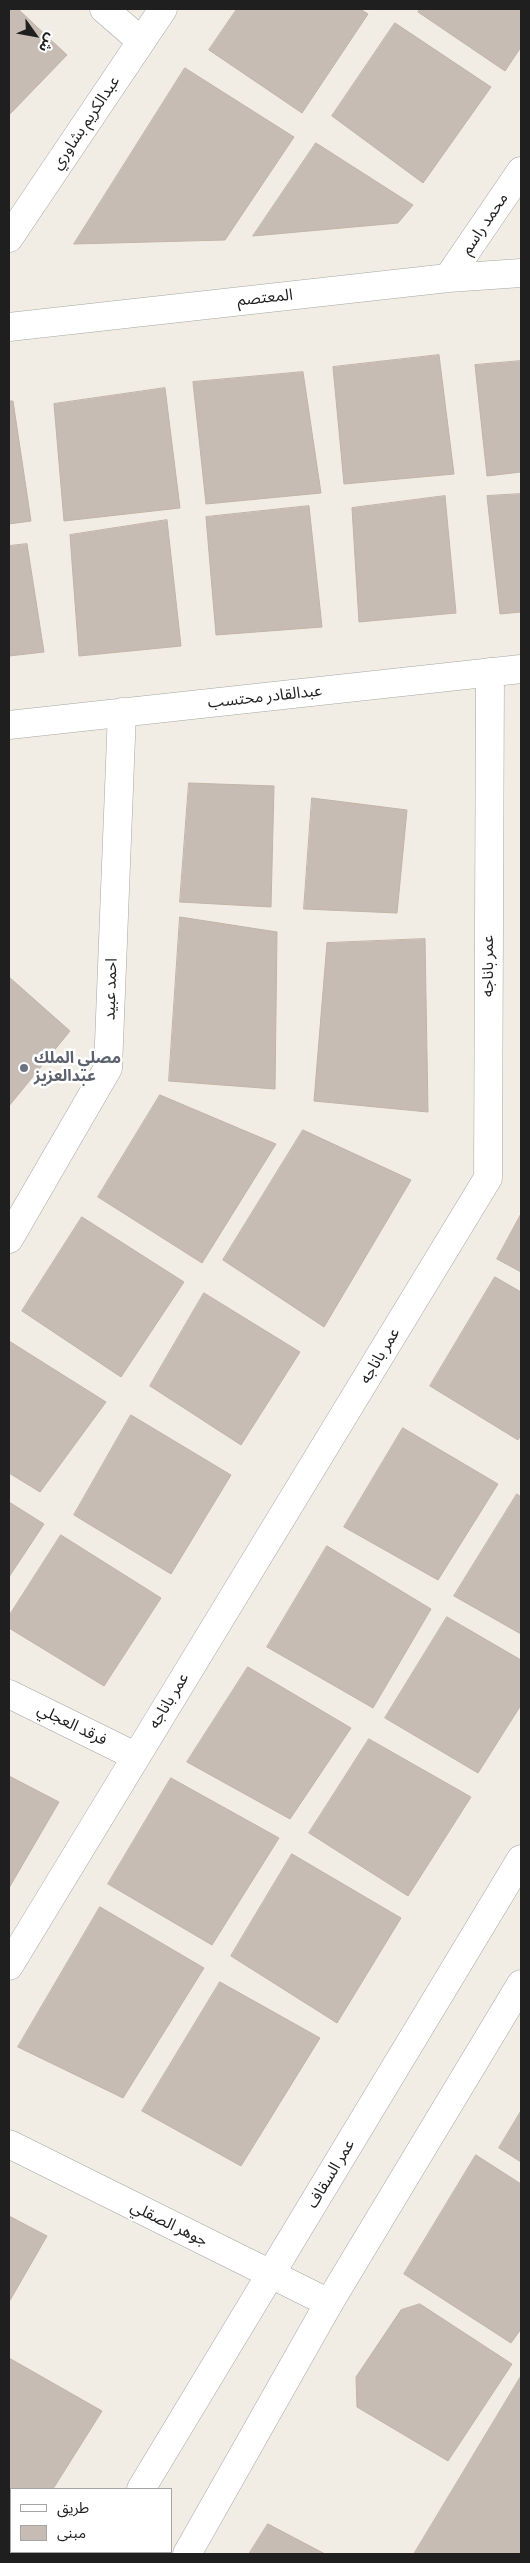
<!DOCTYPE html>
<html>
<head>
<meta charset="utf-8">
<style>
  body { margin:0 }
  #map { position:relative; width:530px; height:2563px; overflow:hidden; background:#f1ede5; font-family:Manrope,"Noto Sans Arabic",sans-serif }
  canvas { display:block }
  .frame { position:absolute; inset:0; border:10px solid #1f1f1f; pointer-events:none }
  .legend { position:absolute; left:10px; top:2488px; width:162px; height:65px; box-sizing:border-box; background:#fff; border:1px solid #a5a5a5; margin:0; padding:6px 9px; list-style:none; font-size:15px; color:#1f1f1f }
  .legend li { display:flex; align-items:center; gap:10px; height:25px }
  .legend b { width:25px; border:1px solid #a5a5a5 }
  .north { position:absolute; left:10px; top:10px; width:50px; height:50px; -webkit-text-stroke:4px #fff; paint-order:stroke; rotate:122deg; font-size:14px; font-weight:700; line-height:20px; text-align:center; color:#1f1f1f }
  .north::after { content:''; display:block; margin:auto; width:18px; height:22px; background:#1f1f1f; clip-path:polygon(50% 0,100% 100%,50% 72%,0 100%) }
</style>
</head>
<body>
<div id="map">
<canvas width="530" height="2563"></canvas>
<div class="frame"></div>
<ul class="legend">
<li><b style="height:6px;background:#fff"></b>طريق</li>
<li><b style="height:14px;background:#c6bcb4"></b>مبنى</li>
</ul>
<div class="north">ش</div>
</div>
<script>
const ctx = document.querySelector('canvas').getContext('2d');
ctx.lineJoin = 'round';
function paint(path, color) { ctx.fillStyle = color; ctx.fill(path, 'evenodd'); }
function stroke(path, color, width, dash) { ctx.strokeStyle = color; ctx.lineWidth = width; ctx.lineCap = dash ? 'butt' : 'round'; ctx.setLineDash(dash || []); ctx.stroke(path); }
function label(font, color, halo, rows, align = 'center') {
  ctx.font = font + ' Manrope,"Noto Sans Arabic",sans-serif'; ctx.lineWidth = 5; ctx.setLineDash([]); ctx.textBaseline = 'middle'; ctx.strokeStyle = halo; ctx.fillStyle = color; for (const [text, x, y, turn = 0] of rows) {
    ctx.save(); ctx.translate(x, y); ctx.rotate((+turn || 0) * Math.PI / 180); ctx.textAlign = isNaN(turn) ? turn : align; if (halo) ctx.strokeText(text, 0, 0); ctx.fillText(text, 0, 0); ctx.restore();
  }
}
const building = new Path2D(`
  M9,9H18L67,55L9,115Z
  M237,9H360L368,14L302,113L209,50Z
  M420,9H521V47L505,71L418,12Z
  M395,23L491,87L423,183L332,116Z
  M185,68L294,137L225,240L74,244Z
  M316,143L413,205L398,223L253,236Z
  M439,355L454,474L344,484L333,367Z
  M521,361V472L487,476L475,365Z
  M303,372L321,493L206,504L193,382Z
  M165,388L180,508L64,521L54,404Z
  M9,401H13L31,521L9,524Z
  M521,494V612L500,614L487,496Z
  M445,496L456,613L359,622L352,508Z
  M309,506L322,627L216,635L206,517Z
  M167,520L181,646L79,656L70,535Z
  M27,544L44,652L9,656V546Z
  M189,783L274,786L271,907L180,902Z
  M312,798L407,810L397,913L304,909Z
  M180,917L277,932L275,1089L169,1081Z
  M425,939L428,1112L314,1101L327,943Z
  M9,977L70,1031L9,1106Z
  M160,1095L276,1144L202,1263L98,1197Z
  M303,1130L411,1180L324,1327L223,1260Z
  M521,1214V1272L497,1259Z
  M82,1217L184,1282L121,1377L22,1311Z
  M495,1277L521,1292V1435L518,1440L430,1386Z
  M204,1293L300,1352L241,1445L150,1386Z
  M9,1341L106,1402L40,1492L9,1473Z
  M131,1415L231,1475L171,1574L74,1515Z
  M403,1428L498,1484L438,1580L344,1527Z
  M517,1494L521,1497V1634L454,1596Z
  M9,1502L44,1524L9,1577Z
  M61,1535L161,1598L104,1686L9,1628V1616Z
  M327,1546L431,1609L373,1708L267,1647Z
  M447,1617L521,1660V1705L478,1773L385,1718Z
  M248,1667L351,1728L290,1819L187,1762Z
  M369,1739L471,1797L408,1896L309,1833Z
  M9,1776L59,1802L9,1888Z
  M171,1778L279,1838L212,1945L108,1884Z
  M292,1854L401,1918L337,2023L231,1956Z
  M100,1907L204,1968L123,2098L18,2047Z
  M220,1982L320,2038L241,2166L142,2111Z
  M521,2111V2162L499,2148Z
  M476,2155L521,2184V2329L511,2343L404,2274Z
  M9,2216L47,2236L9,2302Z
  M420,2304L512,2364L448,2461L357,2407L356,2377L401,2310Z
  M9,2358L102,2411L53,2489H11V2495L9,2493Z
  M521,2376V2554H414Z
  M268,2524L325,2554H249Z
  M9,2532L11,2534L10,2554H9Z`);
paint(building, '#c6bcb4');
stroke(building, '#c3b3a6', 1);
const minor = new Path2D(`
  M104,9L141,41
  M9,238L163,9
  M448,278L521,171
  M9,327L448,278L521,273
  M9,725L521,669
  M9,1239L108,1068L122,712
  M9,1694L135,1756
  M9,1966L488,1178L490,672
  M9,2144L329,2303`);
const tertiary = new Path2D(`
  M141,2489L521,1859
  M102,2554L103,2552
  M187,2554L329,2303L521,1984`);
stroke(minor, '#a6a6a6', 29);
stroke(tertiary, '#a6a6a6', 29);
stroke(minor, '#fff', 28);
stroke(tertiary, '#fff', 28);
for (const [x, y, r, color] of [
  [24,1068,5,"#6b7280"]
]) { const dot = new Path2D(); dot.arc(x, y, r, 0, 2 * Math.PI); ctx.fillStyle = color; ctx.fill(dot); stroke(dot, '#fff', 2); }
label('16px', '#1f1f1f', '#fff', [
  ["عبدالكريم بشاوري",86,123,-56],
  ["محمد راسم",485,224,-56],
  ["المعتصم",265,298,-6],
  ["عبدالقادر محتسب",265,697,-6],
  ["عمر باناجه",489,966,-90],
  ["احمد عبيد",111,989,-88],
  ["عمر باناجه",380,1356,-59],
  ["عمر باناجه",169,1701,-59],
  ["فرقد العجلي",72,1725,26],
  ["عمر السقاف",331,2174,-59],
  ["جوهر الصقلي",169,2224,26]
]);
label('bold 16px', '#5b616d', '#fff', [
  ["مصلي الملك",34,1059],
  ["عبدالعزيز",34,1077]
], 'left');
</script>
</body>
</html>
